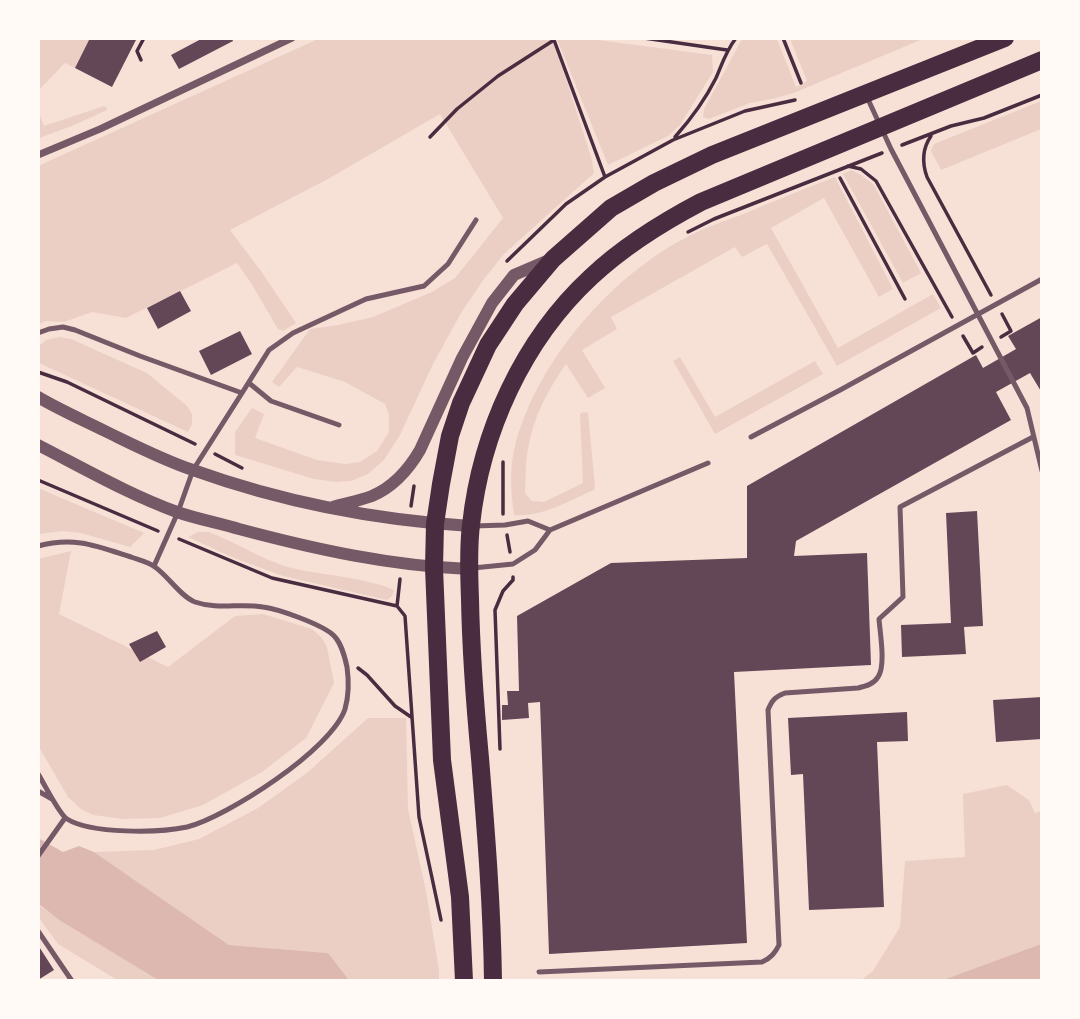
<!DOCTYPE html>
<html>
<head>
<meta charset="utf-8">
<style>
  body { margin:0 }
  #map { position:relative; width:1080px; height:1019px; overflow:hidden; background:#f7e1d7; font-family:Raleway,sans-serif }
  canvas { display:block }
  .frame { position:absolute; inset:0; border:40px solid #fffaf5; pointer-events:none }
</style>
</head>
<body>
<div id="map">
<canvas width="1080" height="1019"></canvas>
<div class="frame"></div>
</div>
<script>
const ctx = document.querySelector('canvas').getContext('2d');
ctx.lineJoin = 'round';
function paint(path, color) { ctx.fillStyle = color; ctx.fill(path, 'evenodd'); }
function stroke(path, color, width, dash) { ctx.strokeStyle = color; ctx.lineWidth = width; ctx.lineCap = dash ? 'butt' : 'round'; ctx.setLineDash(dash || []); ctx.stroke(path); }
paint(new Path2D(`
  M553,38L592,160L594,173L504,254L484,279L461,313L433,364L400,435L384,460L368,474L351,481L336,482L314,479L235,455V432L252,408L264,414L255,438L317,460L345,464L360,462L377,451L389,432V415L385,404L345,382L297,367L279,387L272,382L310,329L338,325L373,317L432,292L455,278L503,218L440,114L328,179L230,230L261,271L296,323L283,331L278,329L251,283L237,263L126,318L92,312L64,322L46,321L39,324L38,166L318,39Z
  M39,39H90L75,68L65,63L39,90Z
  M557,39H591L712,55L713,72L680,125L668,136L608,165Z
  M742,39H777L796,87L807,81L790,39H923L796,92L776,98L750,103L709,119L703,117L704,109Z
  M1041,101V129L941,170L931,151L934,144Z
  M104,106L107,108V110L72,126L39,138V113L44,126Z
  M851,170L861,175L874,185L921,273L903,283L843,174Z
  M835,177L893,289L879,297L824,198L771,228L838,348L933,294L941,308L837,366L767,244L742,257L735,247L611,317L617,329L582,350L605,388L588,398L566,364C548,390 533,417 528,449C525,463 526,479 525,493L532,501L544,502L583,483L580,414L584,412L588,413L595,486L594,490C568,501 543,517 514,515C511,493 509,468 515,446C536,362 613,273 691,235C707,227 724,221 741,215C772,202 803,189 835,177Z
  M59,337L71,339L147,373L187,406L192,414V424L188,432L39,363V346L46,340Z
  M680,357L715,417L815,361L823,374L715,434L673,361Z
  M38,488L144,533L130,547L81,533L62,531L39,534Z
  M198,532H209C235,542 261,559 288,567C323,576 361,576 394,590L392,596L387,600L283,576L234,558L188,537Z
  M71,551L59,614L168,667L235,616L263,614L312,629L322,638L327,647L334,683L306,738L262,772L203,805L160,818L123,819L93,815L81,809L68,797L39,747L38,559Z
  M368,718H406L408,809L426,891L439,970V980H349L328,953L229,945L94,852L154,850L199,839L258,808L308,772Z
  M1007,785L1029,800L1035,813L1041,811V944L943,980L860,981L873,971L900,927L905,861L965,857L963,794Z
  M38,904L59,920L158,980H117L58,944L39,918Z`), '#ebcfc5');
paint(new Path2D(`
  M38,838L63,852L79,846L94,852L229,945L328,953L349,980H158L59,920L39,904Z
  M1041,944V980H943Z`), '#dcb8b0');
paint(new Path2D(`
  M90,38H137L112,87L75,68Z
  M203,38H232L233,41L179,69L171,55Z
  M180,291L191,311L158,329L147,308Z
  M1042,317V393L1030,373L996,392L1011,420L796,541L794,556L867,553L871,665L734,672L747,943L549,954L540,702L528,703L529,718L502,720V705H508L507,691H519L517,616L611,563L747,558V486L976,355L983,368L1016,349L1008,336Z
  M240,331L252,354L211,375L199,351Z
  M977,511L983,626L964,627L966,654L902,657L901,625L951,623L946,513Z
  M157,631L166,647L140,662L129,644Z
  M1042,697V739L996,742L993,700Z
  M907,712L908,741L877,742L884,907L809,910L803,774L791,775L788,718Z
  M38,945L54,970L38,980Z`), '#644757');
stroke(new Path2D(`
  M644,38L727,50
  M783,38L801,83
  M554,40L605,177
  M141,60L137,51L144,38
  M931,136C922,149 922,163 927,177L991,295
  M430,137L457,109L498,76L554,40
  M675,137C691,119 705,100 716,78C722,64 726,51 736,38
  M902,145L951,126L984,118L1042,95
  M848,166L861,169L876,181L952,317
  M840,178L905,299
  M688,232L714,219L882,153
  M507,261L566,204L605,177L673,140L745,111L795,100
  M963,336L973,353L982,347
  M1001,337L1011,331L1002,314
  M38,372L67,382L195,444
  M215,454L242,468
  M38,480L158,531
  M411,506L414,486
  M503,514V462
  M507,535L510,552
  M179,539L272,578L397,606L405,616L419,817L441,920
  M397,606L400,579
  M358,668L367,675L395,706L411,717
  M500,749L495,610L503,591L513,580V577`), '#4a2c40', 3.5);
stroke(new Path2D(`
  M866,95L891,149L1027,408L1042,471
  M38,333L49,329L63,327L75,330L140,356L242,393L193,470L178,512L154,566
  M249,383L271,401L339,425
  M242,393L269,350L293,333L366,299L424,286L448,264L476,220
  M751,437L842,389L1042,279
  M474,526L505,525L528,521L550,530
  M38,546C74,536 97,546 131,557C139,560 149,562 155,567C168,576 181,597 195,602C218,610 240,603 263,607C279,609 320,624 332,634C340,640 345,657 347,667C349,681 349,695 345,709C332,749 227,817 187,827C159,833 91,834 67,819C59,814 44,783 38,774
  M473,568L513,564L535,550L550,530L708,463
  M38,791L52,799
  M38,856L65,818
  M38,931L72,981
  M539,972L762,962C771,958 775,953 779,945L768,710C772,700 775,697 785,693L858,688C866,686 874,684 878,677C886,666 880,633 879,619L903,597L900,507L1033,437`), '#755966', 5);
stroke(new Path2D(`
  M38,155L100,129L292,38`), '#755966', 7);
stroke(new Path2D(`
  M38,397C60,410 83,420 105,431C134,445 163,460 193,470C282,502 376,520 470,526
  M38,445C83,468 130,495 177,512C197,519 219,523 239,529C314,549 391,566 469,569
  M333,507C346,503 359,501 372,496C393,487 409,469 420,450L462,358L492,303L514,275L549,260`), '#755966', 12);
stroke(new Path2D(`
  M464,981L460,897L442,760L434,568L435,524L441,484L450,436L461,403L488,345L515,304L553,259L611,208L654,183L712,155L1005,38
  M493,981C492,906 486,832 480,758C475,705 471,652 470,599C469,574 468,549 471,525C481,432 523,340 591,277C624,246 661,223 701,202L1042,60`), '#4a2c40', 18);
</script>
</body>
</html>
